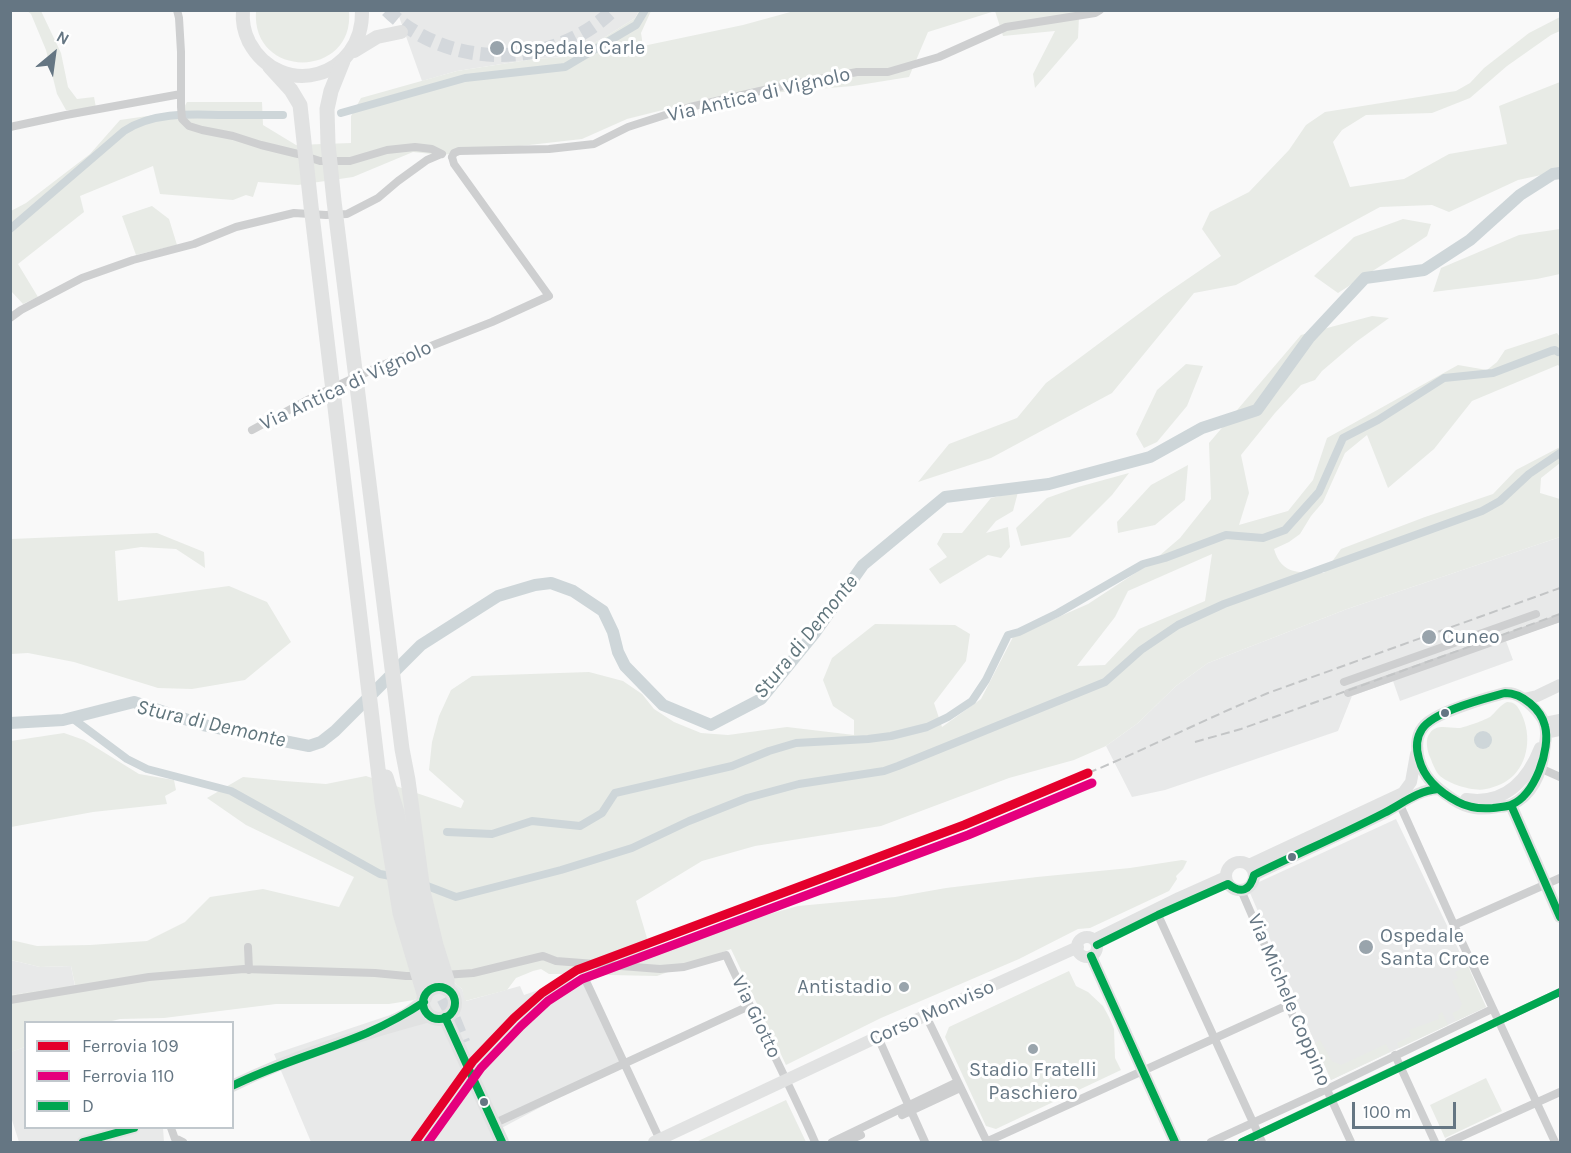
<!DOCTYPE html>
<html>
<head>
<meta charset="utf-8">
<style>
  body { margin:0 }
  #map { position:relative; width:1571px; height:1153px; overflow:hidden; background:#f9f9f9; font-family:Karla,sans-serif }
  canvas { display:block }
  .frame { position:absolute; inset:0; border:12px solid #657683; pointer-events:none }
  .legend { position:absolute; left:24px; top:1021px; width:210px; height:108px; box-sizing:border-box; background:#fff; border:2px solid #c1c8cd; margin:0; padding:8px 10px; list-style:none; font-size:18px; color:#657683 }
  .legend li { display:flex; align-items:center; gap:12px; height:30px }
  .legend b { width:30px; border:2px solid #c1c8cd }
  .north { position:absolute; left:24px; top:24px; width:60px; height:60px; -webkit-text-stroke:4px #fff; paint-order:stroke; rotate:29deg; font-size:16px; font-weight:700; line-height:24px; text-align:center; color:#657683 }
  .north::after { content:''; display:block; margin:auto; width:21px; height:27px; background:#657683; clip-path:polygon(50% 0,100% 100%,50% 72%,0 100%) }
  .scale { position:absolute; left:1352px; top:1102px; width:104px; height:27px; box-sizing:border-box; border:3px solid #657683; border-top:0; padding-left:8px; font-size:18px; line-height:21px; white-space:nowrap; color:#657683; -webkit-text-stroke:4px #fff; paint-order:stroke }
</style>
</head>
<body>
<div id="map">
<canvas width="1571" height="1153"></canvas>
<div class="frame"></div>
<ul class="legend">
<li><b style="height:8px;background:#e4002b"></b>Ferrovia 109</li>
<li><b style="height:8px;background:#e5007d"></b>Ferrovia 110</li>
<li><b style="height:8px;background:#00a651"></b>D</li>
</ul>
<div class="north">N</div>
<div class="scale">100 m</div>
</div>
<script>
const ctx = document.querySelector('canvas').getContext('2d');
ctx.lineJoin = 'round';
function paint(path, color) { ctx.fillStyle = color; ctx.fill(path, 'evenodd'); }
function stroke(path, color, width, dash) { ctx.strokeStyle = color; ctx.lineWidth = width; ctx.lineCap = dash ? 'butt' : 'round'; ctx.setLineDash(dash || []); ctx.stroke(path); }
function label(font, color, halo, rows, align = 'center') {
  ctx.font = font + ' Karla,sans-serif'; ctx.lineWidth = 6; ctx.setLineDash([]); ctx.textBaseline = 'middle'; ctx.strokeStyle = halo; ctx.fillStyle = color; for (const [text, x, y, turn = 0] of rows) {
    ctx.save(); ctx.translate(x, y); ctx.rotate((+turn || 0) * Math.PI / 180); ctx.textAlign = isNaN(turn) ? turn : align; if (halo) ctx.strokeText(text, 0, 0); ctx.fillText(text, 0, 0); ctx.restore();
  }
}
paint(new Path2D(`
  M397,11H639L635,18L602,39L564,57L534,59L457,71L422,81Z
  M1560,537V622L1506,641L1513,660L1400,701L1393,681L1352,696L1338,731L1165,790L1132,797L1106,746L1138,723L1176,686L1208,663L1347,609Z
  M1396,819L1486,1007L1331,1080L1250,893L1259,882Z
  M11,960L40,967L71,966L75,986L11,995Z
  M585,974L627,1061L496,1131L502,1142H311L274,1054L399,1012L414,1000L450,979L462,989L466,1001L520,986L524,995Z
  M25,1047L26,1128H163L164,1142H19L11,1117L10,1052Z`), '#e8e9e9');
paint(new Path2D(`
  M27,11H41L61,53L68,87L77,99L94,97L97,113L66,110L57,94L46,50L31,14Z
  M349,11C355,79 251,80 256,11Z
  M639,11H651L641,33L643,46L743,25L794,11H1095L1079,17L1078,38L1035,88L1033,74L1055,31L1003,36L995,11L928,32L909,77L853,86L711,98L627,119L582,139L441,155L413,152L353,177L298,185L258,182L253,197L246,195L233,200L160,194L153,166L80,196L84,212L18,264L38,297L23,304L11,291V211L26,203L90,154L120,120L182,111L187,102H262L263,125L296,145L351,143V116L361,98L457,71L534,59L564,57L602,39L635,18Z
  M1560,17V31L1551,35L1507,66L1470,98L1432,113L1366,115L1342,130L1333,142L1350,187L1404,179L1449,154L1507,144L1499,106L1560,82V171L1518,180L1449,212L1432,205L1380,207L1236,285L1194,293L1112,393L991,458L918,482L949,444L1017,418L1046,383L1164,295L1221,256L1202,229L1210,212L1249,192L1289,150L1306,125L1325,112L1456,91L1470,83L1484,68L1529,33Z
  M152,206L169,219L177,245L136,255L122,216Z
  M1403,219L1431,224L1427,236C1398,256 1368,273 1338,293L1314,276L1354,237Z
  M1560,229V274L1537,279L1433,292L1441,268L1519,235Z
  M1372,316L1389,318L1356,342L1322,371L1315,380L1301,385L1275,413L1241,455L1249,493L1239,525L1288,511L1313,480L1327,438L1458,365L1487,370L1497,362L1505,350L1557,333L1560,337V367L1558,365L1472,401L1434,449L1388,488L1367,435L1345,453L1323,502L1311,516L1300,534L1289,542L1274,549C1282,576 1300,572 1324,573L1341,549L1425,517L1493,494L1516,470L1560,447V463L1541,478L1540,493L1560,499V537L1347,609L1208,663L1176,686L1138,723L1106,746L1074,760L1009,778L881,826L755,846L702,861L636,901L652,955L727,926L798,906L895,897L946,888L1037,877L1130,868L1182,860L1187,861L1183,869L1176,876L1177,879L1169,891L1090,928L1078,929L1019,959L881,1018L786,1065L731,949L657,976L562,974H549L541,969L533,971L516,978L507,990L465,1001L462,989L450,979L414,1000L389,1004H276L164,1018L120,1019L108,1022H26L25,1047L11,1052V995L75,985L71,966L40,967L11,960V940L37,946L90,945L147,941L185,922L210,897L263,889L339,907L354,877L246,825L207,798L243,777L284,781L326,784L366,776L461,808L464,801L429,770L432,742L439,716L451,690L472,676L589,672L623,681L642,694L654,709L674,722L701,733L728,735L787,727L854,735V720L833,706L823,680L832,658L875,624L955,625L970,634L966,661L934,703L942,727L981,699L1013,637L1088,604L1152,562L1180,538L1211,499L1209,443L1301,335ZM1212,554L1205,601L1139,629L1105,665L1077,666L1115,617L1128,591Z
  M1186,364L1203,366L1187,406L1157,442L1144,448L1136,434L1157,390Z
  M1188,465L1185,500L1155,525L1118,533L1117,522L1151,485Z
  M1129,473L1112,495L1070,537L1021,546L1016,528L1047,498L1078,487Z
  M1018,492L1013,511L996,521L986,533L1008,527L1010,547L1001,558L988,555L940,584L929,569L947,557L937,544L943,533H962L991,498Z
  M157,533L204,552L205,568L176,549L141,547L115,551L118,601L229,586L267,602L291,642L245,680L192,689L158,688L74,662L28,653L11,654V539Z
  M1507,702C1514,702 1517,705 1520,711C1531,731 1530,758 1514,775C1506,783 1496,787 1486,789C1474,792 1448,784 1439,775C1434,769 1432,761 1429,755C1427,748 1425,739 1430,733C1437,723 1450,729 1460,728C1466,727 1485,720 1490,717C1496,712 1500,705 1507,702Z
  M64,733L84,740L139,774L174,780L176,790L165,796L167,804L93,812L11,827V741Z
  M1468,966L1486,1007L1456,1021L1452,1013L1459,1010L1462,1004L1452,981L1458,978L1455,972Z
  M1069,971L1076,986L1088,992L1103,1006L1109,1017L1114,1029L1115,1058L1121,1070L996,1129L986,1126L945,1037L949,1027Z
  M1442,1012L1448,1025L1399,1048L1397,1043L1411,1036L1409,1030L1439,1019L1438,1015Z
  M1320,1040L1332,1061L1341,1065L1386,1044L1390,1052L1331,1080L1315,1043Z
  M1486,1078L1502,1111L1445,1138L1430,1105Z
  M786,1100L806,1142H696Z`), '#e8ebe6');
paint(new Path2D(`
  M1474 740a9 9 0 1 1 18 0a9 9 0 1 1-18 0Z`), '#ced6d9');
stroke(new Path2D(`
  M341,113L465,78L565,67L636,25L645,10
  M10,229L124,131C152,112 190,114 223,115C243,115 263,115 283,115
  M72,718L127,759L147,769L231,791L380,874L396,877
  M447,832L492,834L532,821L580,826L602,813L615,793L732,766L769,751L796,743L868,739L891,736L927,727L948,717L972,701L986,680L1008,635L1019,632L1058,613L1143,564L1165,558L1226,535L1263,538L1285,530L1319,492L1343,438L1378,420L1444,378L1493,373L1551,351L1555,350L1558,352
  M422,884L456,897L561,870L632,848L689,821L747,798L799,784L884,771L898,766L1105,682L1141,650L1178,625L1224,604L1482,511L1500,501L1529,474L1560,453`), '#ced6d9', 8);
stroke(new Path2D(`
  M10,723L63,720L134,702L203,725L309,746L321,742L335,731L421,645L498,596L535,585L551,583L573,591L603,611L613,632L618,652L625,666L663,705L711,725L761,699L814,634L863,565L945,497L1049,484L1150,457L1202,428L1257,410L1309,338L1365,278L1424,270L1470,240L1520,195L1553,174L1560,173`), '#ced6d9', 12);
stroke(new Path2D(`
  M387,10C447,70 552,70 613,10`), '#d4d8dc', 14, [14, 7]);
stroke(new Path2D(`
  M433,978L448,1006L463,1043`), '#d4d8dc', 15, [15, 8]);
stroke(new Path2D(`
  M177,10L179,18L181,52V107L182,119L189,126L202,130L233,136L261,145L298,154L320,161H350L387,150L415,147L432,149L442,154
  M10,127L66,115L181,94
  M452,157L454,153L459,151L549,149L594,144L628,127L690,107L773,88L857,72H888L939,57L1006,27L1095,13L1100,10
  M10,318L21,310L82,278L133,260L194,244L236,227L294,213L326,215L347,214L378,198L398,181L427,160L441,154
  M252,430L313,397L380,366L492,322L549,296L454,164L452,157
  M1344,682L1536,614
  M1348,693L1560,618
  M1542,769L1560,777
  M1400,805L1454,925L1555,1142
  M1241,890L1273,964L1276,976L1288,1005L1351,1142
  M1158,915L1262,1142
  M1454,925L1560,878
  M248,947L249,970
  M444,975L473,973L543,956L556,961L660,969L684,967L726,955C755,1018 787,1079 815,1142
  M585,979L660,1140
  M10,1000L149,977L244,969L375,973L406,976H422
  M929,1022L987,1142
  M881,1044L925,1142
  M1395,1055L1435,1142
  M902,1115L960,1088
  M493,1124L749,1006
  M171,1128L175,1139L179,1140L183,1142
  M832,1142L957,1082
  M845,1142L861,1135
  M986,1142L1288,1005
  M1211,1142L1327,1089L1492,1009
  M1242,1142L1332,1099L1560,992
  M1449,1142L1560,1092`), '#cecfd0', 8);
stroke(new Path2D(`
  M1505,693C1508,693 1511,693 1514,694C1525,697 1543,715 1545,725C1547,732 1546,738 1545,744C1543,767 1535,794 1511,805C1507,806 1502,807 1497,807C1481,810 1468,809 1454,800C1436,788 1422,777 1418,755C1416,744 1417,733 1425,725C1437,712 1486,698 1505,693Z
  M1524,699L1537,696L1560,685
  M1545,723L1560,720
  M1546,733L1560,730
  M1466,799C1505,805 1527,781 1540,748
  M1511,805L1560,917
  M1226 876a14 14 0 1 1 28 0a14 14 0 1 1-28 0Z
  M1249,865L1403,793L1411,782L1416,754
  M1254,875C1297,854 1341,834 1384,813C1400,805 1419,789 1438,789
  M1077 947a10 10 0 1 1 20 0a10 10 0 1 1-20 0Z
  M1094,940L1179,898L1226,877
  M1091,956L1175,1142
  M394,1020L408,1013L424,1002
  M232,1086C295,1055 363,1034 430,1016
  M83,1142L134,1128
  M654,1142L869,1041L1078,947`), '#e1e2e2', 12);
stroke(new Path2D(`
  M243,10C242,21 244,32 249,42C281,101 364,78 362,10
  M354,51L377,37L401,32
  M423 1003a16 16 0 1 1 32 0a16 16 0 1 1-32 0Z
  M445,1017L502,1142`), '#e1e2e2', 14);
stroke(new Path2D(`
  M343,61L331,91L327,109L328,144L334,201L402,749L408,780L423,891L436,945L447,980V989
  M270,67L291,90L300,105L311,206L382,802L400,913L425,997
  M386,777L397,812L406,872L412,909L420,937L433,978`), '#e1e2e2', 15);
stroke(new Path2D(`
  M1195,742L1241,729L1560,614
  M1088,773C1149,748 1207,718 1268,693L1560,588`), '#c3c5c6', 2, [9, 4.5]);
stroke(new Path2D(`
  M1505,693C1522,693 1541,709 1545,726C1551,749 1535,795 1511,805C1506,807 1499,807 1493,808C1481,809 1469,808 1458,802C1441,793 1424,779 1419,759C1416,749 1416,738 1422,729C1434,711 1484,699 1505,693Z
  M1511,805L1560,917
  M1097,945L1158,915L1228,884C1241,894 1250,891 1254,875C1297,854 1341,835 1384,813C1402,804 1417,791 1438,789
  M1091,956L1175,1142
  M423 1003a16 16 0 1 1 32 0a16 16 0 1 1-32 0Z
  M445,1017L502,1142
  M232,1086C276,1064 322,1052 367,1033C387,1024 406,1014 424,1002
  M83,1142L134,1128
  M1242,1142L1560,992`), '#00a651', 8);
stroke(new Path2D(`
  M415,1142L473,1061L514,1018L542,993L577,970L964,825L1088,773`), '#e4002b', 9);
stroke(new Path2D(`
  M428,1142L481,1068L521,1026L548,1001L582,979L968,835L1092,783`), '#e5007d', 9);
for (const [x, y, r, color] of [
  [497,48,8,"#99a4ac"],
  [1429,637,8,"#99a4ac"],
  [1445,713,5,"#657683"],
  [1292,857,5,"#657683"],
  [1366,947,8,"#99a4ac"],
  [904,987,6,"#99a4ac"],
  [1033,1049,6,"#99a4ac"],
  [484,1102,5,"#657683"]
]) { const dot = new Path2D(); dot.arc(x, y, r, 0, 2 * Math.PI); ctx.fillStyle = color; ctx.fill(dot); stroke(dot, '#fff', 2); }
label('20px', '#657683', '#fff', [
  ["Ospedale Carle",510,48],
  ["Cuneo",1442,637],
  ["Ospedale",1380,936],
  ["Santa Croce",1380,959],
  ["Antistadio",892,987,"right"],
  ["Stadio Fratelli",1033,1070,"center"],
  ["Paschiero",1033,1093,"center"]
], 'left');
label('20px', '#657683', '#fff', [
  ["Via Antica di Vignolo",759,95,-13],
  ["Via Antica di Vignolo",346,386,-25],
  ["Via Michele Coppino",1289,1000,67],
  ["Corso Monviso",932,1013,-24],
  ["Via Giotto",756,1017,64]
]);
label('italic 21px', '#60757c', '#fff', [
  ["Stura di Demonte",806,637,-51],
  ["Stura di Demonte",211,724,13]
]);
</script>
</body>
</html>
